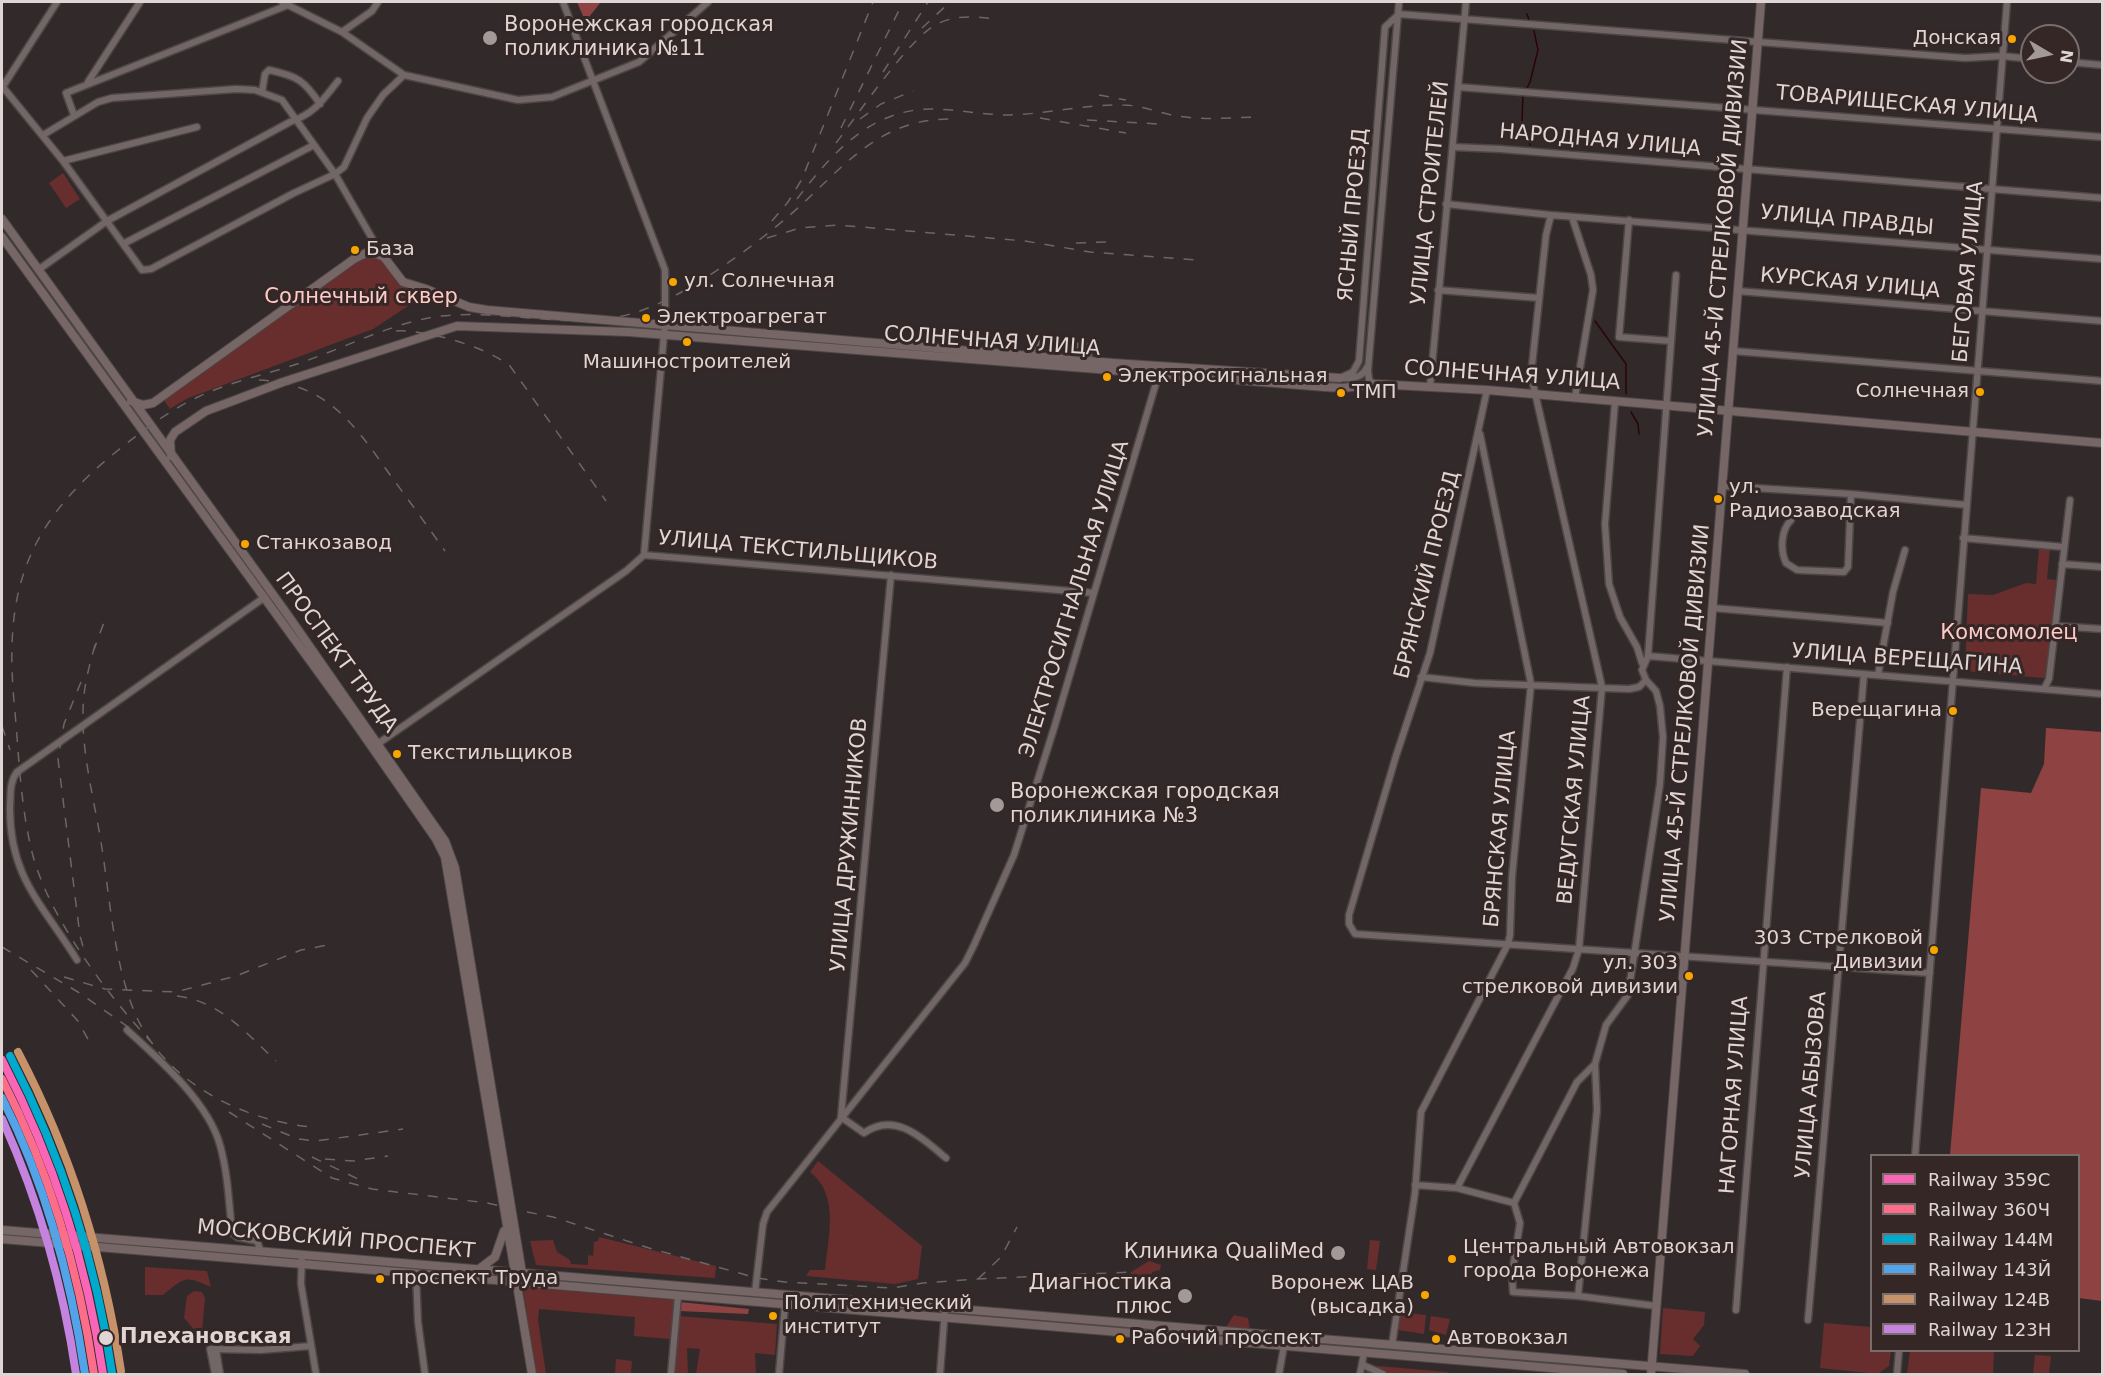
<!DOCTYPE html>
<html>
<head>
<meta charset="utf-8">
<style>
  body { margin:0 }
  #map { position:relative; width:2104px; height:1376px; overflow:hidden; background:#322a2a; font-family:"DejaVu Sans",sans-serif }
  canvas { display:block }
  .frame { position:absolute; inset:0; border:3px solid #ded5d4; pointer-events:none }
  .legend { position:absolute; left:1870px; top:1154px; width:210px; height:198px; box-sizing:border-box; background:#352726; border:2px solid #796d6c; margin:0; padding:8px 10px; list-style:none; font-size:18px; color:#ded5d4 }
  .legend li { display:flex; align-items:center; gap:12px; height:30px }
  .legend b { width:30px; border:2px solid #796d6c }
  .north { position:absolute; left:2020px; top:24px; width:60px; height:60px; box-sizing:border-box; background:#352726; border:2px solid #796d6c; border-radius:50%; rotate:99deg; font-size:16px; font-weight:700; line-height:24px; text-align:center; color:#ded5d4 }
  .north::after { content:''; display:block; margin:auto; width:21px; height:27px; background:#a29998; clip-path:polygon(50% 0,100% 100%,50% 72%,0 100%) }
</style>
</head>
<body>
<div id="map">
<canvas width="2104" height="1376"></canvas>
<div class="frame"></div>
<ul class="legend">
<li><b style="height:8px;background:#fa66b7"></b>Railway 359С</li>
<li><b style="height:8px;background:#fb6d88"></b>Railway 360Ч</li>
<li><b style="height:8px;background:#00a9ce"></b>Railway 144М</li>
<li><b style="height:8px;background:#53a3e8"></b>Railway 143Й</li>
<li><b style="height:8px;background:#c7916a"></b>Railway 124В</li>
<li><b style="height:8px;background:#c483df"></b>Railway 123Н</li>
</ul>
<div class="north">N</div>
</div>
<script>
const ctx = document.querySelector('canvas').getContext('2d');
ctx.lineJoin = 'round';
function paint(path, color) { ctx.fillStyle = color; ctx.fill(path, 'evenodd'); }
function stroke(path, color, width, dash) { ctx.strokeStyle = color; ctx.lineWidth = width; ctx.lineCap = dash ? 'butt' : 'round'; ctx.setLineDash(dash || []); ctx.stroke(path); }
function label(font, color, halo, rows, align = 'center') {
  ctx.font = font + ' "DejaVu Sans",sans-serif'; ctx.lineWidth = 6; ctx.setLineDash([]); ctx.textBaseline = 'middle'; ctx.strokeStyle = halo; ctx.fillStyle = color; for (const [text, x, y, turn = 0] of rows) {
    ctx.save(); ctx.translate(x, y); ctx.rotate((+turn || 0) * Math.PI / 180); ctx.textAlign = isNaN(turn) ? turn : align; if (halo) ctx.strokeText(text, 0, 0); ctx.fillText(text, 0, 0); ctx.restore();
  }
}
paint(new Path2D(`
  M63,173L80,199L66,208L49,183Z
  M368,255L380,258L397,280L428,293L373,329L186,399L170,409L163,399L354,262Z
  M2039,548L2050,549L2047,579L2056,580L2047,672L2044,678L1965,671L1968,594L1993,595L2026,583L2036,584Z
  M818,1161L922,1246L918,1279L895,1284L806,1276L810,1270H825C828,1238 840,1195 810,1172Z
  M599,1237L716,1266L715,1278L561,1267L536,1265L530,1241L553,1240L557,1252L570,1260L571,1264L588,1265V1255L593,1256L594,1242L598,1241Z
  M1370,1240L1380,1241L1376,1270L1367,1269Z
  M1149,1261L1161,1265L1160,1270L1152,1272L1150,1285L1129,1283L1131,1272Z
  M145,1267L207,1271L211,1287C185,1276 186,1276 163,1295H145Z
  M523,1287L674,1300L670,1339L634,1336L635,1317L539,1309L538,1320L546,1374H535Z
  M194,1291L202,1292L205,1298L202,1331L198,1334L184,1318L187,1296Z
  M1663,1308L1705,1312L1704,1325L1693,1339L1700,1346L1693,1356L1660,1354Z
  M1401,1312L1426,1315L1424,1334L1398,1330Z
  M1234,1315L1248,1318L1250,1330L1225,1328Z
  M679,1316L777,1324L775,1355L755,1353L756,1374H696L700,1349L687,1348L688,1374H673Z
  M1431,1316L1450,1319L1446,1335L1429,1330Z
  M1824,1323L1871,1327L1872,1350L1891,1351L1889,1366L1878,1374L1820,1368Z
  M1910,1351H1994L1993,1374H1907Z
  M2035,1355L2051,1356L2049,1374H2033Z
  M616,1359L632,1361L631,1374H615Z
  M1367,1365L1447,1372L1453,1374H1370L1366,1373Z`), '#672e2d');
paint(new Path2D(`
  M577,2H601L589,17L583,16Z
  M2046,728L2102,732V1301L2079,1298L2078,1156L1950,1155L1981,788L2031,793L2044,764Z
  M680,1302L749,1309L748,1314L679,1311Z`), '#8e4342');
stroke(new Path2D(`
  M1527,14L1529,20
  M1526,90L1530,82L1538,50L1534,31
  M1523,95L1522,121L1530,145
  M1595,321L1626,364V394
  M1631,412L1638,424L1639,434`), '#290507', 1.5);
const minor = new Path2D(`
  M282,2L342,32L404,75L518,100L552,97L639,62L708,2
  M563,2L665,270V324L644,555
  M1398,14L1965,58L2002,56L2032,59
  M342,32L372,11L378,2
  M2068,62L2102,65
  M88,82L140,2
  M2,86L63,161L142,270L151,269L294,193L335,174L344,167L367,118L383,95L404,75
  M1458,87L2102,137
  M2,88L57,2
  M262,92L265,74L269,70C297,76 304,80 320,104
  M74,115L66,93L288,5
  M43,135L98,102L112,98L236,89L255,90L282,100L335,174L373,240L374,253
  M1453,147L1500,149L2102,198
  M63,161L197,127
  M1446,204L1551,215L2102,259
  M1572,217L1591,275L1593,290L1575,398
  M1629,220L1619,337L1671,341
  M123,244L314,145
  M38,270L107,221L290,122C315,113 322,101 338,81
  M1438,290L1539,298
  M1738,291L2102,321
  M1733,351L2102,381
  M1032,355L1034,343L1089,347L1088,361
  M1340,378L1353,372L1359,361L1385,27L1398,15
  M1343,378C1353,379 1363,377 1367,367
  M1374,384L1369,380L1368,370L1399,2
  M1430,387L1466,2
  M1487,390L1430,653L1396,756L1349,915V924L1355,934L1930,973
  M1615,402L1605,524L1609,584L1620,617L1637,647L1642,663
  M1723,486L1851,494L1967,505
  M1791,520C1781,530 1780,550 1786,563L1797,570L1844,572L1848,567L1851,494
  M1963,538L2064,547
  M2062,564L2102,567
  M1713,608L1888,623
  M2055,626L2102,629
  M1648,656L1676,275
  M1878,675L1893,592L1905,550
  M1421,677L1475,683L1629,689L1639,687L1646,680L1642,670L1648,656L2102,694
  M2045,687L2049,679L2070,500
  M379,743L626,571L644,555L1094,593
  M77,960C43,905 9,877 10,807C11,794 9,783 17,772L265,597
  M127,1030C159,1059 208,1102 220,1145C228,1174 229,1203 232,1233L237,1237L257,1241L261,1252
  M841,1117L891,575
  M841,1117L864,1133C895,1111 922,1138 946,1158
  M1915,1156L2007,2
  M1415,1185L1457,1188L1514,1203L1520,1223L1512,1274L1513,1292L1578,1296L1656,1306
  M1457,1188L1573,968L1579,949L1602,687L1531,375L1546,235L1551,215
  M1514,1203L1577,1082L1595,1064L1606,1025L1628,995L1660,784L1663,737L1660,706L1656,691L1646,680
  M302,1255L301,1284L316,1374
  M416,1274L418,1322L425,1374
  M755,1292L763,1224L767,1212L965,963L974,945L1014,855L1055,725L1159,373
  M1578,1296L1597,1110L1595,1064
  M1736,1310L1787,667
  M1808,1320L1864,674
  M1392,1345L1415,1193L1421,1112L1508,944L1510,935L1512,877L1531,684L1480,434
  M216,1349L220,1374
  M1363,1365L1383,1374
  M215,1374L210,1349L261,1350L311,1346
  M671,1374L678,1296
  M779,1374L785,1305
  M940,1374L945,1309
  M1279,1374L1284,1346
  M1360,1374L1364,1353
  M1897,1374L1899,1350`);
const major = new Path2D(`
  M2,219L287,614L445,841L455,868L522,1273
  M2,237L351,717L436,839L445,857L532,1374
  M131,401L143,405L153,403L354,259L366,253L377,254L384,257L403,282L426,289L469,307L487,310L1113,363L1340,378
  M171,456L170,440L175,432L206,411L283,382L457,326L629,332L1325,387L1343,388L1374,384L1487,390L2102,443
  M2,1230L1745,1374
  M2,1239L1623,1374
  M479,1269L495,1257L504,1231
  M1651,1374L1761,2`);
stroke(minor, '#4d4646', 9);
stroke(major, '#4d4646', 10);
stroke(minor, '#736666', 6);
stroke(major, '#766666', 8);
stroke(new Path2D(`
  M922,28L950,2
  M883,72L928,2
  M1099,95L1126,100
  M1040,118L1126,133
  M860,119L881,104L913,91
  M1087,120L1159,124
  M841,128L903,2
  M836,143C857,116 910,37 937,24C955,15 975,16 995,19
  M797,199C832,153 872,107 936,109C961,110 985,115 1009,115C1047,114 1085,104 1123,105C1142,105 1158,113 1177,116C1202,120 1228,118 1254,117
  M772,221L788,202L802,179L873,2
  M767,238L800,228L838,225L1025,241L1090,252L1197,260
  M1076,243L1106,242
  M396,331C425,329 487,347 510,366L606,501
  M259,380C325,383 353,422 388,472C407,498 426,524 445,551
  M95,645C89,666 83,689 83,712C82,755 94,799 101,842C110,897 113,958 134,1011C162,1080 240,1120 311,1127
  M93,652L106,617
  M81,682L64,724L58,759L80,936L84,950
  M2,726L10,750
  M2,947L78,992L131,1029
  M31,970L78,1021L90,1043
  M64,977L105,989L176,992L236,976L301,950L333,944
  M177,996C220,1001 246,1033 276,1061
  M153,1044C109,997 50,919 33,856C21,810 19,760 15,712C4,603 19,535 105,461C134,437 164,413 198,397C229,382 264,375 297,364C342,349 387,325 434,317C500,307 569,332 634,313C684,298 750,249 790,215C845,167 878,116 958,119
  M229,1112L332,1178L372,1189L487,1203L509,1208
  M262,1124L298,1139L316,1141L403,1129
  M312,1157L358,1179
  M325,1159L353,1161L388,1156
  M527,1212L553,1217L649,1248L757,1278L785,1282L892,1288L923,1283L978,1279L1131,1272
  M978,1279L1001,1257L1017,1227`), '#6e6565', 1.5, [10, 10]);
stroke(new Path2D(`
  M2,1060C54,1160 87,1263 103,1374`), '#fa66b7', 8);
stroke(new Path2D(`
  M2,1079C50,1172 79,1271 94,1374`), '#fb6d88', 8);
stroke(new Path2D(`
  M10,1056C62,1157 96,1260 112,1373`), '#00a9ce', 8);
stroke(new Path2D(`
  M2,1098C46,1184 71,1279 85,1374`), '#53a3e8', 8);
stroke(new Path2D(`
  M18,1052C71,1153 104,1258 121,1371`), '#c7916a', 8);
stroke(new Path2D(`
  M2,1119C39,1201 63,1285 76,1374`), '#c483df', 8);
for (const [x, y, r, color] of [
  [490,38,8,"#a29998"],
  [2012,39,5,"#f7a600"],
  [355,250,5,"#f7a600"],
  [673,282,5,"#f7a600"],
  [646,318,5,"#f7a600"],
  [687,342,5,"#f7a600"],
  [1107,377,5,"#f7a600"],
  [1980,392,5,"#f7a600"],
  [1341,393,5,"#f7a600"],
  [1718,499,5,"#f7a600"],
  [245,544,5,"#f7a600"],
  [1953,711,5,"#f7a600"],
  [397,754,5,"#f7a600"],
  [997,805,8,"#a29998"],
  [1934,950,5,"#f7a600"],
  [1689,976,5,"#f7a600"],
  [1338,1253,8,"#a29998"],
  [1452,1259,5,"#f7a600"],
  [380,1279,5,"#f7a600"],
  [1425,1295,5,"#f7a600"],
  [1185,1296,8,"#a29998"],
  [773,1316,5,"#f7a600"],
  [106,1338,8,"#ded5d4"],
  [1120,1339,5,"#f7a600"],
  [1436,1339,5,"#f7a600"]
]) { const dot = new Path2D(); dot.arc(x, y, r, 0, 2 * Math.PI); ctx.fillStyle = color; ctx.fill(dot); stroke(dot, '#352726', 2); }
label('20px', '#ded5d4', '#352726', [
  ["Донская",2001,39,"right"],
  ["База",366,250],
  ["ул. Солнечная",684,282],
  ["Электроагрегат",657,318],
  ["Машиностроителей",687,363,"center"],
  ["Электросигнальная",1118,377],
  ["Солнечная",1969,392,"right"],
  ["ТМП",1352,393],
  ["ул.",1729,488],
  ["Радиозаводская",1729,512],
  ["Станкозавод",256,544],
  ["Верещагина",1942,711,"right"],
  ["Текстильщиков",408,754],
  ["303 Стрелковой",1923,939,"right"],
  ["Дивизии",1923,963,"right"],
  ["ул. 303",1678,964,"right"],
  ["стрелковой дивизии",1678,988,"right"],
  ["Центральный Автовокзал",1463,1248],
  ["города Воронежа",1463,1272],
  ["проспект Труда",391,1279],
  ["Воронеж ЦАВ",1414,1284,"right"],
  ["(высадка)",1414,1308,"right"],
  ["Политехнический",784,1304],
  ["институт",784,1328],
  ["Рабочий проспект",1131,1339],
  ["Автовокзал",1447,1339]
], 'left');
label('21px', '#ded5d4', '#352726', [
  ["Воронежская городская",504,26],
  ["поликлиника №11",504,50],
  ["Воронежская городская",1010,793],
  ["поликлиника №3",1010,817],
  ["Клиника QualiMed",1324,1253,"right"],
  ["Диагностика",1172,1284,"right"],
  ["плюс",1172,1308,"right"]
], 'left');
label('21px', '#ded5d4', '#352726', [
  ["ТОВАРИЩЕСКАЯ УЛИЦА",1907,105,5],
  ["НАРОДНАЯ УЛИЦА",1600,141,5],
  ["УЛИЦА СТРОИТЕЛЕЙ",1431,193,-84],
  ["ЯСНЫЙ ПРОЕЗД",1354,215,-85],
  ["УЛИЦА ПРАВДЫ",1847,221,5],
  ["УЛИЦА 45-Й СТРЕЛКОВОЙ ДИВИЗИИ",1724,238,-85],
  ["БЕГОВАЯ УЛИЦА",1969,272,-85],
  ["КУРСКАЯ УЛИЦА",1850,284,5],
  ["СОЛНЕЧНАЯ УЛИЦА",992,342,4],
  ["СОЛНЕЧНАЯ УЛИЦА",1512,376,4],
  ["УЛИЦА ТЕКСТИЛЬЩИКОВ",798,551,5],
  ["БРЯНСКИЙ ПРОЕЗД",1428,575,-76],
  ["ЭЛЕКТРОСИГНАЛЬНАЯ УЛИЦА",1075,599,-73],
  ["ПРОСПЕКТ ТРУДА",336,653,54],
  ["УЛИЦА ВЕРЕЩАГИНА",1907,660,4],
  ["УЛИЦА 45-Й СТРЕЛКОВОЙ ДИВИЗИИ",1686,723,-85],
  ["ВЕДУГСКАЯ УЛИЦА",1575,800,-85],
  ["БРЯНСКАЯ УЛИЦА",1501,829,-85],
  ["УЛИЦА ДРУЖИННИКОВ",850,845,-85],
  ["УЛИЦА АБЫЗОВА",1812,1085,-85],
  ["НАГОРНАЯ УЛИЦА",1735,1095,-86],
  ["МОСКОВСКИЙ ПРОСПЕКТ",336,1240,5]
]);
label('21px', '#fdcbc7', '#352726', [
  ["Солнечный сквер",361,298],
  ["Комсомолец",2009,634]
]);
label('bold 21px', '#ded5d4', '#352726', [
  ["Плехановская",120,1338]
], 'left');
</script>
</body>
</html>
